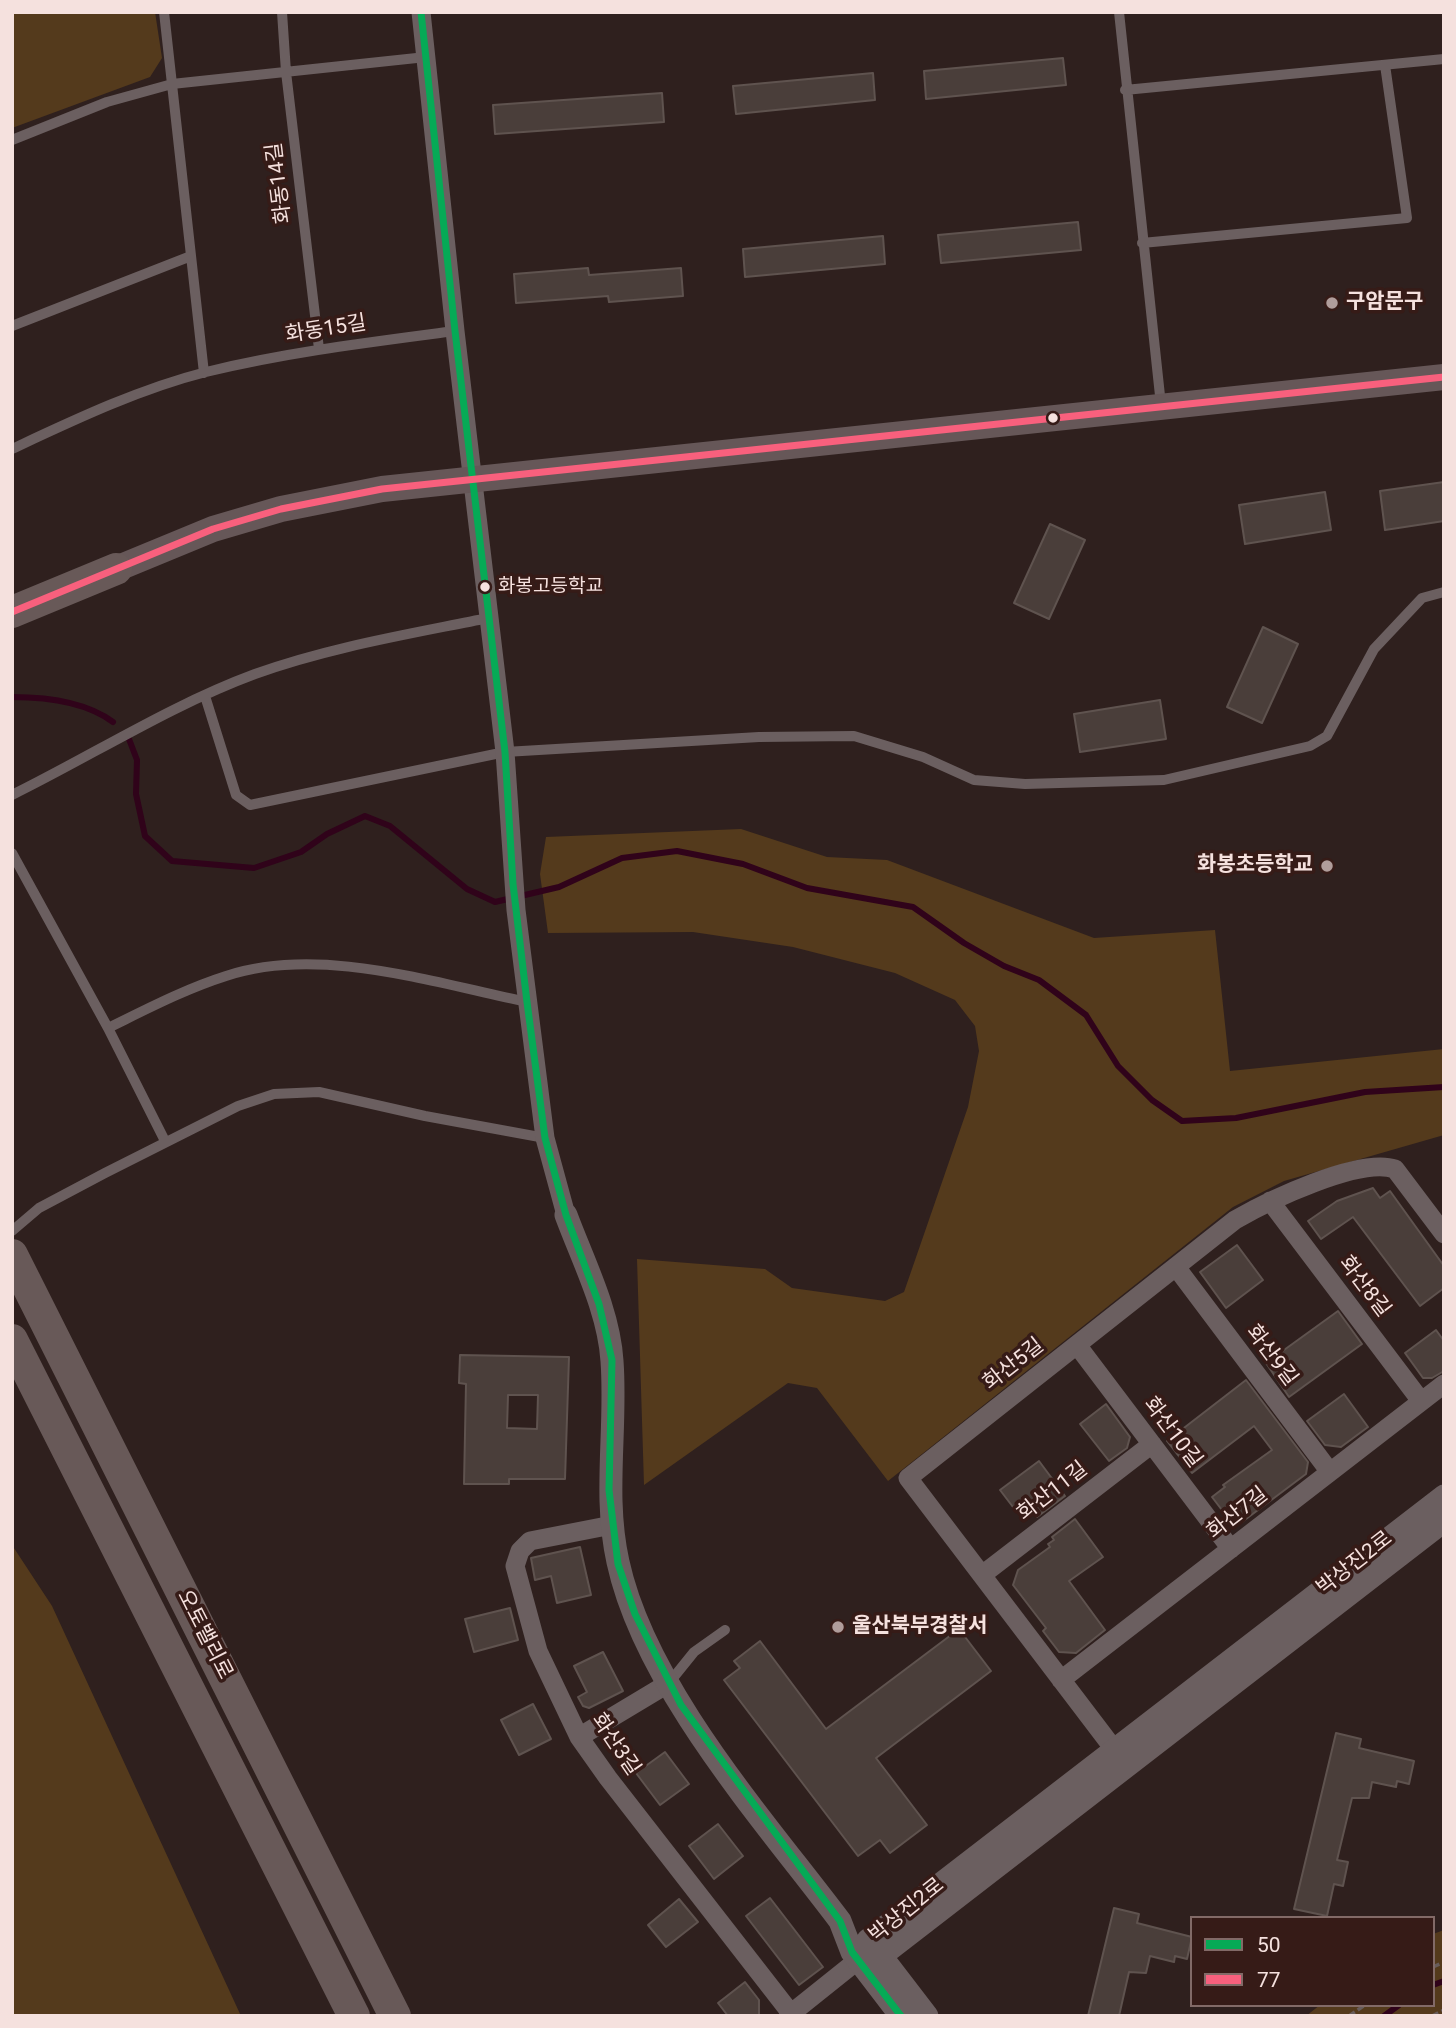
<!DOCTYPE html>
<html>
<head>
<meta charset="utf-8">
<style>
  body { margin:0 }
  #map { position:relative; width:1456px; height:2028px; overflow:hidden; background:#2f201e; font-family:Roboto,sans-serif }
  canvas { display:block }
  .frame { position:absolute; inset:0; border:14px solid #f5e1de; pointer-events:none }
  .legend { position:absolute; left:1190px; top:1916px; width:245px; height:91px; box-sizing:border-box; background:#361b17; border:2px solid #826a67; margin:0; padding:9px 12px; list-style:none; font-size:21px; color:#f5e1de }
  .legend li { display:flex; align-items:center; gap:14px; height:35px }
  .legend b { width:35px; border:2px solid #826a67 }
</style>
</head>
<body>
<div id="map">
<canvas width="1456" height="2028"></canvas>
<div class="frame"></div>
<ul class="legend">
<li><b style="height:9px;background:#06aa56"></b>50</li>
<li><b style="height:9px;background:#f8607d"></b>77</li>
</ul>
</div>
<script>
const ctx = document.querySelector('canvas').getContext('2d');
ctx.lineJoin = 'round';
function paint(path, color) { ctx.fillStyle = color; ctx.fill(path, 'evenodd'); }
function stroke(path, color, width, dash) { ctx.strokeStyle = color; ctx.lineWidth = width; ctx.lineCap = dash ? 'butt' : 'round'; ctx.setLineDash(dash || []); ctx.stroke(path); }
function label(font, color, halo, rows, align = 'center') {
  ctx.font = font + ' Roboto,"Noto Sans KR",sans-serif'; ctx.lineWidth = 7; ctx.setLineDash([]); ctx.textBaseline = 'middle'; ctx.strokeStyle = halo; ctx.fillStyle = color; for (const [text, x, y, turn = 0] of rows) {
    ctx.save(); ctx.translate(x, y); ctx.rotate((+turn || 0) * Math.PI / 180); ctx.textAlign = isNaN(turn) ? turn : align; if (halo) ctx.strokeText(text, 0, 0); ctx.fillText(text, 0, 0); ctx.restore();
  }
}
paint(new Path2D(`
  M12,12H155L162,58L150,77L12,128Z
  M741,829L827,857L887,860L1094,938L1215,930L1230,1071L1444,1049V1135L1284,1181L1233,1207L888,1481L817,1388L788,1383L644,1485L637,1259L765,1269L792,1288L885,1301L904,1292L968,1107L979,1051L975,1026L955,1000L895,973L793,947L693,932L548,933L540,874L546,837Z
  M12,1545L52,1606L241,2016H12Z
  M1444,1930V2016H1306L1320,2005H1433V1934Z`), '#543a1c');
stroke(new Path2D(`
  M12,697C46,697 86,702 113,722
  M129,739L137,760L136,794L145,836L172,861L254,868L301,852L327,834L365,816L390,826L467,889L495,902L559,887L622,858L677,851L743,864L807,888L913,907L964,943L1004,966L1039,980L1086,1015L1118,1066L1152,1100L1182,1121L1236,1118L1365,1092L1444,1087
  M1433,1985L1444,1981
  M1384,2016L1399,2005`), '#30031a', 6);
const building = new Path2D(`
  M1063,58L1066,85L926,99L924,71Z
  M873,73L875,100L736,114L733,86Z
  M662,93L664,122L495,134L493,105Z
  M1078,222L1081,250L941,263L938,235Z
  M883,236L885,264L745,277L743,249Z
  M588,268L589,275L681,268L683,296L609,302L608,296L516,303L514,274Z
  M1444,482V521L1385,530L1380,491Z
  M1325,492L1331,530L1245,544L1239,505Z
  M1050,524L1085,540L1049,619L1014,603Z
  M1263,627L1298,644L1262,723L1227,707Z
  M1160,700L1166,739L1080,752L1074,714Z
  M1373,1188L1380,1198L1390,1191L1444,1266V1288L1420,1306L1353,1217L1321,1239L1308,1221L1337,1201Z
  M1237,1245L1263,1280L1226,1308L1200,1272Z
  M1338,1311L1362,1344L1289,1397L1266,1363Z
  M1436,1330L1444,1341V1371L1432,1378H1423L1405,1353Z
  M460,1355L569,1357L565,1479H509V1484H464L466,1384L459,1383ZM508,1395H538L537,1429L507,1428Z
  M1246,1380L1308,1462L1306,1474L1242,1522H1231L1212,1497L1225,1487L1223,1485L1272,1450L1254,1426L1192,1473L1167,1441Z
  M1344,1394L1368,1427L1341,1447L1325,1445L1307,1421Z
  M1106,1404L1130,1437L1127,1448L1109,1461L1080,1424Z
  M1039,1461L1065,1496L1037,1517L1027,1503L1016,1511L1000,1490Z
  M1075,1519L1103,1557L1069,1581L1105,1630L1076,1653L1059,1652L1043,1631L1046,1628L1013,1585L1018,1570L1050,1547L1048,1544L1054,1540L1052,1537Z
  M580,1547L591,1595L557,1603L551,1576L535,1580L531,1558Z
  M510,1608L518,1640L474,1652L465,1619Z
  M959,1629L991,1671L876,1758L927,1825L890,1853L880,1840L858,1856L724,1680L740,1668L734,1661L760,1641L826,1729Z
  M603,1652L623,1691L589,1708L583,1706L578,1697L587,1692L574,1666Z
  M533,1704L551,1739L519,1755L501,1720Z
  M1336,1733L1361,1739L1359,1748L1414,1761L1409,1784L1397,1781L1396,1787L1372,1782L1369,1798H1352L1337,1860L1348,1862L1343,1886L1334,1884L1327,1916L1294,1909Z
  M665,1752L689,1784L660,1805L636,1773Z
  M718,1824L743,1856L714,1879L689,1846Z
  M770,1898L823,1967L799,1985L746,1916Z
  M679,1899L698,1922L666,1947L648,1925Z
  M1114,1908L1139,1914L1137,1923L1192,1937L1187,1959L1175,1956L1174,1962L1150,1956L1146,1973L1129,1972L1119,2016H1088Z
  M745,1982L759,2000V2016H728L718,2003Z`);
paint(building, '#4a3e3a');
stroke(building, '#5f534f', 2);
stroke(new Path2D(`
  M1433,1967L1444,1962
  M1349,2016L1365,2005
  M1432,2016L1444,2010`), '#675c5b', 3.5, [7, 3.5]);
stroke(new Path2D(`
  M164,12L204,373
  M282,12L286,72L319,349
  M1119,12L1161,405
  M1125,90L1444,59
  M12,140L107,102L172,84L426,57
  M1142,243L1407,218L1385,65
  M12,326L191,256
  M12,449C74,420 139,389 206,372C288,352 372,342 455,331
  M205,696L236,795L250,805L505,752L759,737L854,736L923,757L974,780L1025,784L1164,780L1310,746L1327,736L1374,649L1422,598L1444,592
  M12,795C93,755 171,705 255,674C330,647 410,634 488,618
  M12,853L108,1028L165,1141
  M108,1028C147,1009 185,989 226,976C319,945 434,983 527,1002
  M12,1231L39,1208L105,1173L238,1106L274,1094L319,1092L425,1116L545,1138
  M669,1683L694,1652L725,1630`), '#6b5f60', 10);
stroke(new Path2D(`
  M421,12L455,331L505,752L516,910L545,1138L566,1215
  M1270,1201L1421,1401
  M1176,1267L1330,1472
  M1077,1345L1231,1549
  M612,1525L530,1541L520,1551L515,1566L538,1651L579,1737L608,1778L793,2016
  M982,1575L1152,1444
  M1061,1680L1444,1384
  M579,1737L669,1683
  M1123,1761L908,1478L1235,1220C1268,1201 1359,1157 1395,1169L1444,1234
  M788,2016L858,1960`), '#6b5f60', 19);
stroke(new Path2D(`
  M566,1215C583,1261 609,1311 612,1361C617,1429 603,1495 618,1562C645,1687 764,1820 840,1921L852,1952L901,2016
  M871,1943L927,2016
  M858,1960L868,1940L1444,1496
  M858,1960L881,1956L1444,1521`), '#6b5f60', 23);
stroke(new Path2D(`
  M116,569L213,529L281,509L382,489L1444,377`), '#665758', 26);
stroke(new Path2D(`
  M12,612L116,569
  M12,1255L395,2016
  M12,1340L354,2016`), '#685958', 32);
stroke(new Path2D(`
  M421,12L455,331L505,752L513,884L527,1002L545,1138L566,1215L599,1304L612,1360L609,1490L618,1564L635,1614L681,1705L840,1921L852,1952L901,2016`), '#06aa56', 7);
stroke(new Path2D(`
  M12,612L213,529L281,509L382,489L1444,377`), '#f8607d', 7);
for (const [x, y, r, color] of [
  [1332,303,7,"#b09d9b"],
  [1053,418,6,"#f5e1de"],
  [485,587,6,"#f5e1de"],
  [1327,866,7,"#b09d9b"],
  [838,1627,7,"#b09d9b"]
]) { const dot = new Path2D(); dot.arc(x, y, r, 0, 2 * Math.PI); ctx.fillStyle = color; ctx.fill(dot); stroke(dot, '#361b17', 2.5); }
label('19px', '#f5e1de', '#361b17', [
  ["화봉고등학교",498,587]
], 'left');
label('21px', '#f5e1de', '#361b17', [
  ["화동14길",280,183,-97],
  ["화동15길",326,330,-9],
  ["화산8길",1364,1287,53],
  ["화산9길",1271,1356,53],
  ["화산5길",1014,1365,-38],
  ["화산10길",1172,1433,53],
  ["화산11길",1053,1492,-38],
  ["화산7길",1238,1514,-38],
  ["박상진2로",1355,1564,-38],
  ["오토밸리로",204,1635,63],
  ["화산3길",615,1745,56],
  ["박상진2로",907,1911,-39]
]);
label('bold 21px', '#f5e1de', '#361b17', [
  ["구암문구",1346,303],
  ["화봉초등학교",1313,866,"right"],
  ["울산북부경찰서",852,1627]
], 'left');
</script>
</body>
</html>
